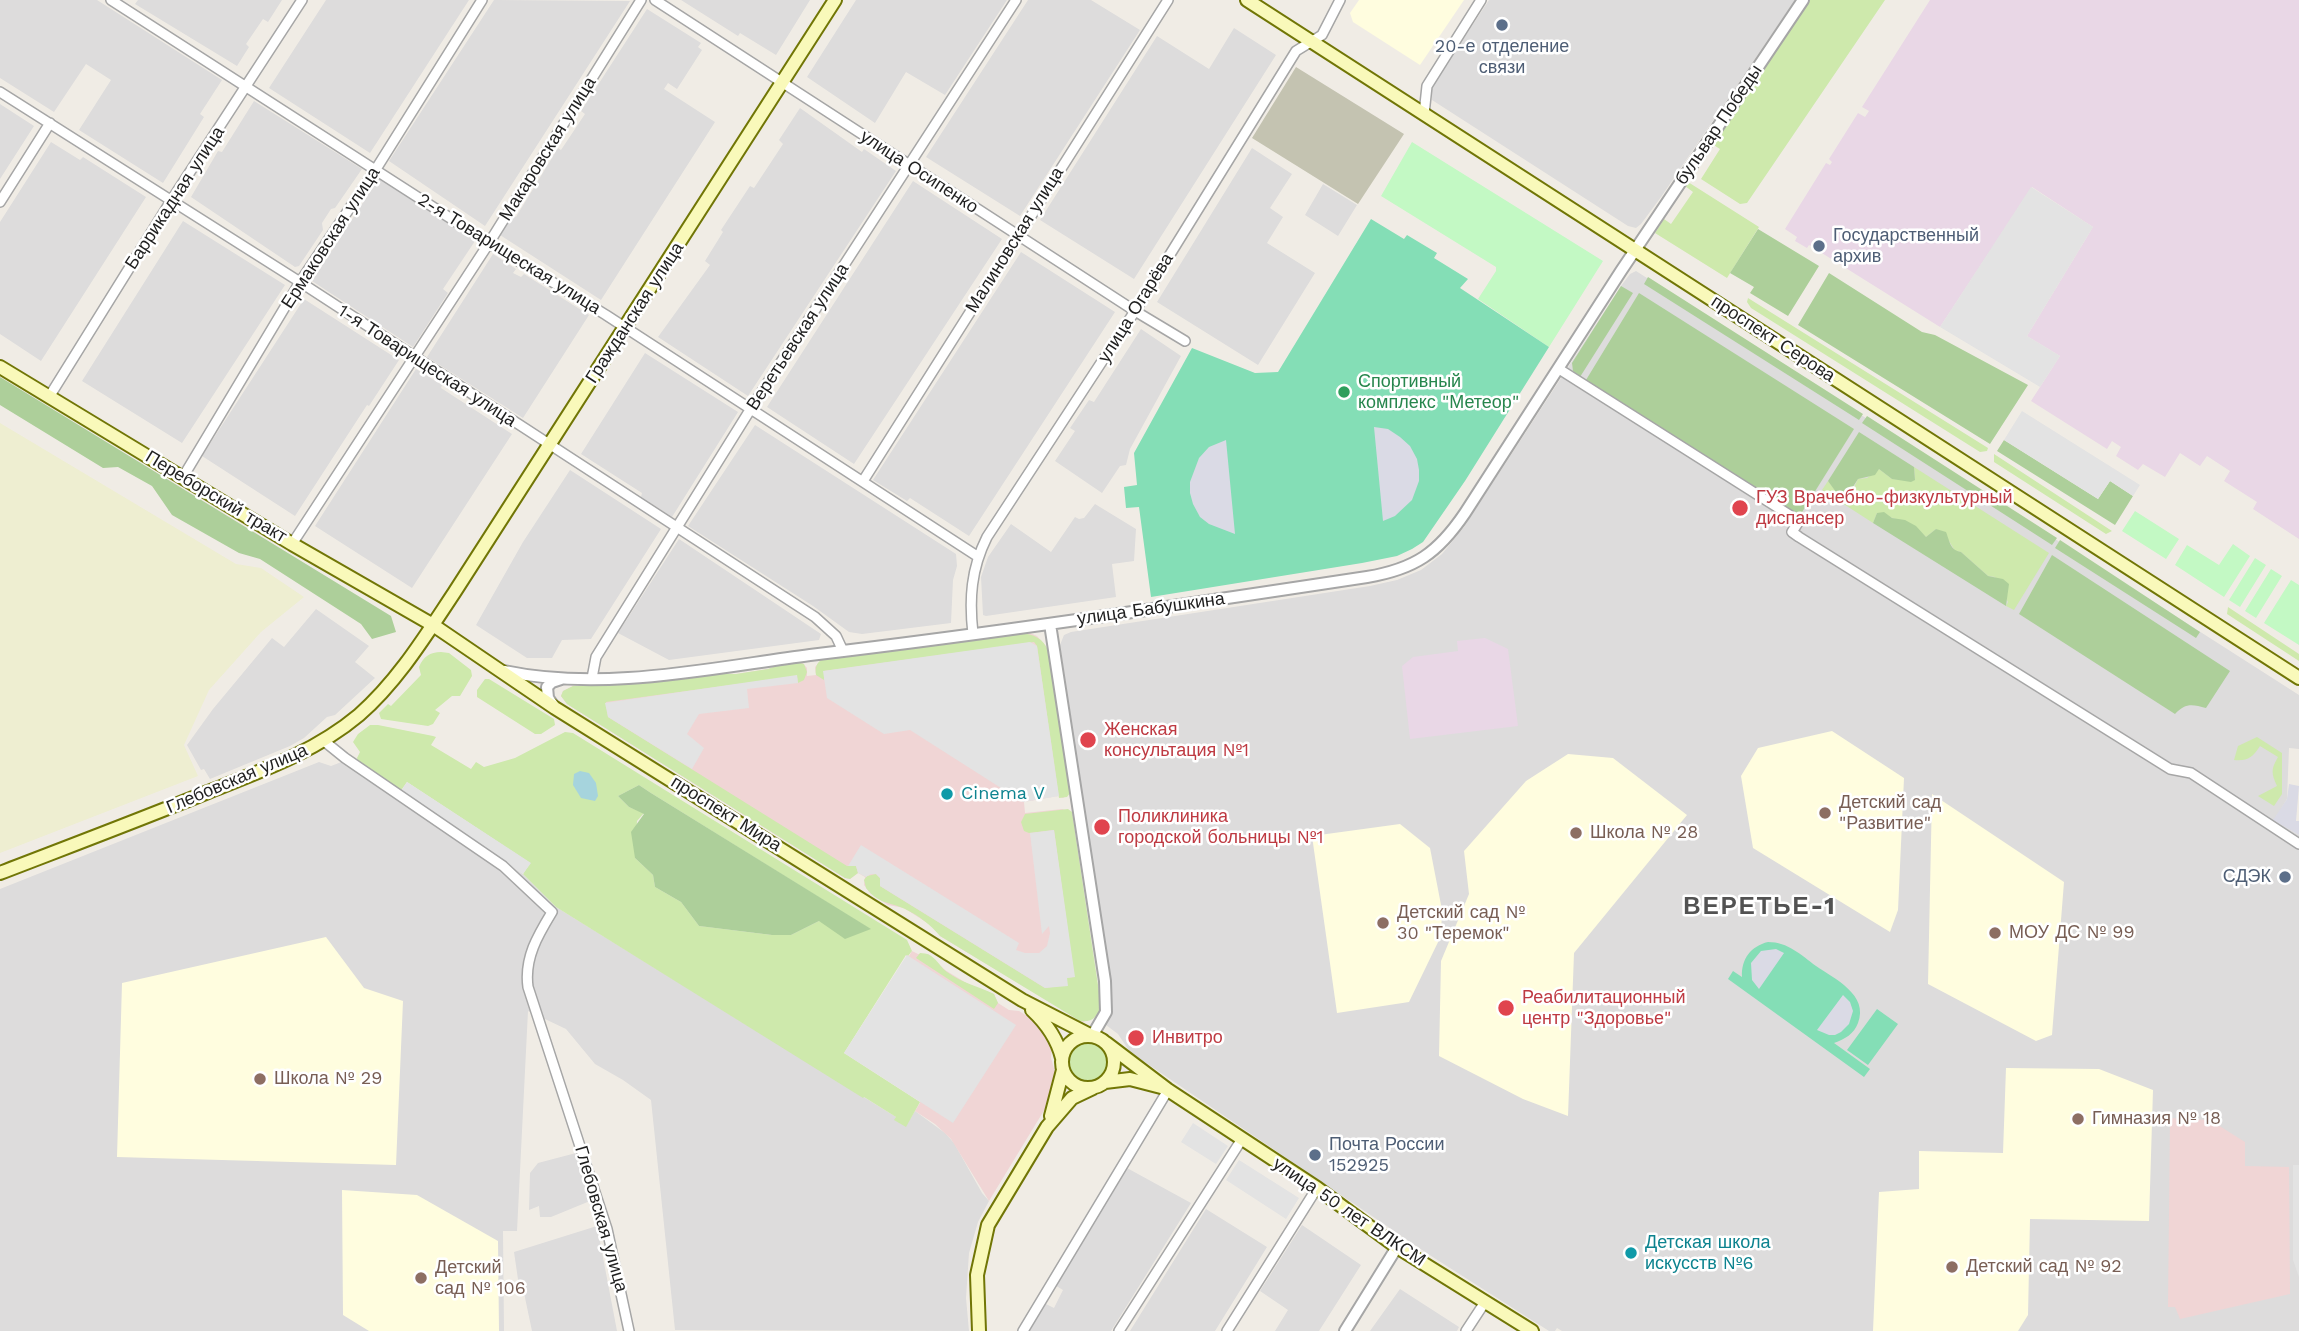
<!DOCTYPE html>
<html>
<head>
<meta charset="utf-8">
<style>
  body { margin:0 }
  canvas { display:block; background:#f0ece5 }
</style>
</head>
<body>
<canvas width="2299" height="1331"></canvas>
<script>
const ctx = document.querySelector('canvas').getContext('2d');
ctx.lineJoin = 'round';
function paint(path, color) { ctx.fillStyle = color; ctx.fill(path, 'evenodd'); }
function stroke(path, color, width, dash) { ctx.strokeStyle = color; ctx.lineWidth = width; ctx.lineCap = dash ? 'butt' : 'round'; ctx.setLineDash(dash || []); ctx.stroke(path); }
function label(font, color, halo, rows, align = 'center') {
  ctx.font = font + ' "Work Sans",sans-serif'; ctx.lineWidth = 5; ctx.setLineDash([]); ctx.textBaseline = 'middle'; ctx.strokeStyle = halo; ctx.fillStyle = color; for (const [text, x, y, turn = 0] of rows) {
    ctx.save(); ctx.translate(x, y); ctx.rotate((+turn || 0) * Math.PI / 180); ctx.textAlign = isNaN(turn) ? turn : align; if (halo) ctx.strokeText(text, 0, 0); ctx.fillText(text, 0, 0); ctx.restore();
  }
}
paint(new Path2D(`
  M0,0H97L222,80L200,114L204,117L163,183L79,130L111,80L86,64L54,112L0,78Z
  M138,0H282L268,22L263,19L246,44L249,47L237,66L135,4Z
  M326,0H469L370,153L269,88Z
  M494,0L630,1L485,226L389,161Z
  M681,0H810L776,55L740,33L738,36Z
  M856,0H1007L945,95L906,72L875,123L807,77Z
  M1028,0H1091L1140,30L1020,216L926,157Z
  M1489,0H1795L1661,197L1641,224L1636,228L1628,226L1432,100L1431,88Z
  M647,9L701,43L698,47L702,50L677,89L668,83L664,89L715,122L601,300L500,235L512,215L516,217L558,148L561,150L585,114L581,111Z
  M1234,28L1276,55L1134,279L1040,220L1157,36L1209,69Z
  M254,101L362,169L335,208L331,209L322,223L323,230L299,266L295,267L191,197L218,151L222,152Z
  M0,104L34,126L0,179Z
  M800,108L862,152L864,149L896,171L748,396L658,337L710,265L705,261L723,232L721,230L750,186L754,188L783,144L779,140Z
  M51,142L80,160L83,157L146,197L41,361L0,334V222Z
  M1252,148L1292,174L1270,208L1283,217L1267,243L1315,273L1258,365L1157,302Z
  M379,178L475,241L443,289L448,293L413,347L312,281Z
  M913,181L1002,239L854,464L767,407Z
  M1323,184L1357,205L1338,236L1305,215Z
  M183,221L285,285L182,443L82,381Z
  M1021,252L1115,312L969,536L910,498L907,501L873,480Z
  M493,254L516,269L513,273L521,277L524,274L589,315L523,418L427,357Z
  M1636,271L2299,695V749L2289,748L2287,799L2274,820L2299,835V1331H1562L1557,1328L1555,1331H1549L1428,1254L1130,1052L1118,1034L1106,1025L1112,1008L1110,980L1060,645L1064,635L1071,632L1370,586L1397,580L1421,570L1442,554L1464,527L1621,286L1630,274Z
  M304,299L399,360L369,406L367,405L295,516L202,456Z
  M1141,329L1181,356L1130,449L1126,465L1120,466L1102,493L1055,461L1075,431L1070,428L1089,400L1094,402Z
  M645,353L738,412L672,517L641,497L642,493L581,454Z
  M416,369L442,385L441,388L512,434L412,588L315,526Z
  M755,425L956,554L957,566L953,580L951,623L862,634L849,632L813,606L688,526Z
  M570,470L661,529L591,639L562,640L552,658H527L476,625L523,542Z
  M1095,504L1136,529L1134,561L1112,564L1116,597L986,616L983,615L981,577L988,557L1011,524L1051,552L1075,517L1079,519L1084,518Z
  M679,539L821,634L819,640L669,660L618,633Z
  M316,609L369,646L355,662L375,678L335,715L327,717L304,738L290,746L210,779L204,769L201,770L187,745L213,709L272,638L284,647Z
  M352,758L523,874L556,907L896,1117L895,1120L906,1126L915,1111L945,1133L954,1143L982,1193L989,1201L978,1222L969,1253L966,1298L969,1331L675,1330L651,1100L623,1080L595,1064L566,1029L528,1011L517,1231H503L504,1331H0V889L319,762L331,766Z
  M576,1153L590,1201L551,1217H540L539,1206L529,1210L530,1173L538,1163Z
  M1127,1168L1191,1203L1111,1331H1027L1039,1311L1046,1304L1054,1308L1063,1290L1053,1284Z
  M1206,1209L1267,1247L1215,1331H1130Z
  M1302,1225L1361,1265L1319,1331H1275L1288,1310L1260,1291Z
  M597,1226L617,1331H532L524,1293H520L514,1252Z
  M1400,1289L1459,1327L1457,1331H1370Z`), '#dddcdc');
paint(new Path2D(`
  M1030,633L1037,636L1046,646L1070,793L1063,798L1058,796L1024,802L1025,813L1062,809L1072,812L1100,1010L1094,1018L1083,1022L940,936L932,926L904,908L888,905L870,893L864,885L865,877L858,873L850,879L845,878L567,704L561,696L563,691L573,686L644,683L709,673L736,674L768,669L784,663L802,662L807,668V676L816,675L815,667L821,660Z
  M912,951L918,954H928L945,970L968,984L994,994L998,1003L1009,1010L1019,1011L1040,1024L1052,1044L1051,1058L1056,1076L1054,1094L989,1201L951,1139L935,1124L915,1111L920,1103L906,955L909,956Z
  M2170,1118L2210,1120L2245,1142V1166L2289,1167L2290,1294L2180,1319L2175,1307H2168Z`), '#f0d5d5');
paint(new Path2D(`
  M1930,0H2299V539L2253,509L2257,502L2224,481L2230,471L2207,456L2200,466L2180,453L2165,477L2143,464L2138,470L2116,456L2121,447L2112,441L2107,449L2031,401L2060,356L2027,336L2093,227L2032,187L1940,327L1809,245L1807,248L1795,241L1797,237L1785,229L1826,163L1830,165L1832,162L1829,159L1858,113L1865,117L1869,111L1862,107Z
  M1485,638L1508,649L1518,726L1410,739L1402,666L1413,657L1458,651L1457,641Z`), '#e9d7e6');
paint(new Path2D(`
  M1359,0H1464L1420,65L1353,22L1350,13Z
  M1832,731L1904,778L1898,910L1890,932L1753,848L1741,776L1758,748Z
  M1568,754L1613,758L1687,815L1574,953L1568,1116L1523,1099L1439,1056L1441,961L1469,894L1464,851L1526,781Z
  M1932,794L2064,882L2052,1035L2036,1041L1928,984Z
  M1400,824L1430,848L1442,910L1441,936L1409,1002L1337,1013L1312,836Z
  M326,937L364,988L403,1001L396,1165L117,1157L122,983Z
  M2006,1068L2099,1069L2153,1090L2149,1221L2030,1219L2028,1315L2018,1331H1873L1879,1192L1919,1189V1151L2003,1153Z
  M342,1190L417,1195L498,1241L499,1331H369L343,1315Z`), '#fffddf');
paint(new Path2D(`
  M1296,67L1404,134L1358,204L1252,138Z`), '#c4c3b1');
paint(new Path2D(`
  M0,423L236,564L261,568L304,597L261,632L209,690L184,745L198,776L0,853Z`), '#eeeed1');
paint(new Path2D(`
  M1808,0H1885L1747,203L1740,204L1701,179L1720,149L1712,144Z
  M1688,182L1759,227L1727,278L1655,233L1664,219L1671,224L1693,192L1685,186Z
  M1748,298L1988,448L1987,451L1980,452L1751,308L1747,302Z
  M1994,454L2112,531L2106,534L1994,462Z
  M1914,467L2049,553L2014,610L2006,606L2008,602L1995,577L1988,576L1961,552L1955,551L1949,541L1936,529L1926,537C1911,521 1897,520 1877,513L1873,523L1822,490L1828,481L1836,491L1854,487L1858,479L1867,478L1879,469L1892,479L1915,480Z
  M2228,607L2299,654V661L2227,614Z
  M1020,633C1034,634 1043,638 1049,652L1070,793L1067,797L1059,798L1037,646L1034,642L824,671V680L816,675C815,668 816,664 821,660Z
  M441,652L449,653L471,670L472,676L460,696H452L435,710L440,713L433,724L428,726L381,719L379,713L388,704L391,706L421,675L419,667C423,657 430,652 441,652Z
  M797,662L804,664L807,672L804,680L798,683L797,676L606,702L608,717L847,866H856L858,873L850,879L845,878L567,704L561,696L563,691L573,686L644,683L709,673L736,674L768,669L784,663Z
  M485,679H489L554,719L555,725L541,734H535L477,697V690Z
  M370,725H378L433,736L436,737L431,745L471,769L476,762L484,767L515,758L565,732L573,733L907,940L912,951L908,956L906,955L844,1053L920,1102L906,1127L894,1120L896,1117L864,1097L863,1098L556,907L523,874L530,863L407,782L400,792L359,764L357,758L360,752L353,742L358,734ZM639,785L651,793L870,929L819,921L791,935H772L699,926L681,902L655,887L653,875L635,858L637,821L644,813L629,807L618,796Z
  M2257,737L2282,753V794L2274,806L2258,796L2277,786C2271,773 2271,769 2278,757L2260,746C2252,758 2248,761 2234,760L2238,746Z
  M1068,809L1072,812L1101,1005C1099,1016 1092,1023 1080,1021L940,936C931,925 918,915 905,909C890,902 878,904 866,888L864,880L867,876L876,874L880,878V886L1045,988L1067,985L1066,978L1074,977L1054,830L1029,833L1024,831L1021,822L1025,814Z
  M920,953C935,953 937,964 947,972C962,983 978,986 994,994L998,1003L994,1009L916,958Z
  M1065 1062a23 23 0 1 1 46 0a23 23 0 1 1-46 0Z`), '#cee9ac');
paint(new Path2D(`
  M1758,229L1819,266L1788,316L1750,293L1754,287L1730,273Z
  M1829,273L1922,332L1935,335L2028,385L1990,444L1798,325Z
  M1648,277L1863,414L1859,420L1644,284Z
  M1621,286L1633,293L1580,377L1573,371L1572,363Z
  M1639,293L1854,429L1799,517L1586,380Z
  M0,377L391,616L396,632L372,639L361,624L260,559L239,553L172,515L152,486L118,467L103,468L0,405Z
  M1867,416L2057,538L2052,545L1862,423Z
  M1859,432L1914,467L1915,480L1911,482L1892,479L1879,469L1875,475L1858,479L1849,493L1836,492L1828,481Z
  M2004,440L2098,499L2110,481L2133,496L2115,525L1997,451Z
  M1884,512L1892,518L1905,520L1916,526L1926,537L1936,529L1946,532C1950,542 1950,550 1961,552L1988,576L2003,579L2009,584L2006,606L1873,523L1877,513Z
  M2060,540L2200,632L2196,638L2055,548Z
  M2052,555L2230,671L2206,708C2192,704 2185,703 2175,714L2019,614Z
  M639,785L651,793L871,929L845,939L819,921L791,935H772L699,926L681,902L655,887L653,875L635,858L631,832L644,814L629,807L618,796Z`), '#adcf9a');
paint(new Path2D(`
  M1412,142L1603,261L1549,347L1478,299L1496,271V267L1381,196Z
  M2135,511L2179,539L2166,559L2122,531Z
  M2233,544L2250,556L2224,597L2175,565L2187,545L2219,565Z
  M2255,558L2266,565L2240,607L2229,600Z
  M2271,569L2282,576L2256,618L2245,611Z
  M2291,580L2299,585V645L2264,623Z`), '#c3f9c4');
paint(new Path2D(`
  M1371,219L1404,239L1407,235L1437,253L1434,258L1468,279L1460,288L1549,347L1465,481L1423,542L1412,549L1397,556L1362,563L1151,597L1139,507L1126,508L1124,487L1137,485L1134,453L1192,348L1255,373L1278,372Z
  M1768,942C1788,942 1801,955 1816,966C1835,979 1869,995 1858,1023C1854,1034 1845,1039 1834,1043L1870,1069L1864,1077L1728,979L1733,971L1742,977C1741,959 1751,946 1768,942Z
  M1877,1009L1898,1024L1868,1065L1847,1050Z`), '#84deb6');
paint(new Path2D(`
  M2031,187L2093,227L2027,336L2060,356L2040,387L1940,327Z
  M2022,411L2140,485L2133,496L2110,481L2098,499L2004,440Z
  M1030,642L1037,646L1059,796L1023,802L910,730L884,734L827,698L823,671Z
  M797,675L798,683L747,689L749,708L699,714L687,734L704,748L692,769L608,717L605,703Z
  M407,782L531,863L523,874L400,792Z
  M1054,830L1075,977L1067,978L1068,986L1045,988L880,886V878L876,874H871L866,877L858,873L856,866H848L861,845L1019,943L1016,950L1025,953H1039L1047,946L1050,933L1049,926L1042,934L1030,833Z
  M907,955L1016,1025L953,1123L844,1053Z
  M1193,1123L1228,1146L1216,1164L1181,1142Z
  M1239,1160L1299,1198L1286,1219L1226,1180Z
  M2293,1165H2299V1277L2293,1260Z`), '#e3e3e3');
paint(new Path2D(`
  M1374,427L1388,429L1400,437L1410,446L1417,459L1419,470V481L1412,500L1395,516L1383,521Z
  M1226,440L1235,534L1209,524L1200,517L1193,504L1190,493V482L1199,458L1209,447Z
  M2289,784L2299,786L2296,821H2299V835L2273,820L2287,799Z
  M1776,949L1784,953L1759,989L1752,980L1751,963L1761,951Z
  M1843,995L1850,1002L1853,1011L1849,1024L1841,1032L1835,1035H1829L1817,1030Z`), '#dadae5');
paint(new Path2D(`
  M580,771L589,773L596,783L598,796L595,801L581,798L573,785L574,774Z`), '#a6d4dd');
const minor = new Path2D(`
  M111,0L489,243L606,315L977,556
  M655,0L1135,311L1185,341
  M0,92L300,282L815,617L836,636L843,651
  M1424,114L1427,86L1481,0
  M0,202L50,123
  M1559,369L1799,521L1792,532L1799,537L2170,769L2191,773L2299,844
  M49,397L171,201L302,0
  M183,477L300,282L376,169L482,0
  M863,481L1168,0
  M292,544L489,243L641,0
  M973,634C969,599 971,569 987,537L1135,311L1296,51L1322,35L1340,0
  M592,678L596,657L750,410L1016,0
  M324,741L345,758L503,866L552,912C538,935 524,958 528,987L607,1229L629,1331
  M1023,1331L1168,1090
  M1119,1331L1242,1139
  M1227,1331L1317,1188
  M1466,1331L1485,1302`);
const tertiary = new Path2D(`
  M1050,624L1105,981L1106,1012L1092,1036
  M504,671C604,692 710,668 810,655C996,633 1182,605 1367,577C1415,569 1438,553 1465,513L1621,271L1803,0
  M553,705L548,698L547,687L552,682L561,679
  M1345,1331L1397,1247`);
const secondary = new Path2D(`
  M1247,0L2299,678
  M0,367L292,544L433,625L555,708L1022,1000L1092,1036
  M0,873C70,846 139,820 208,792C261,771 315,752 359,715C398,681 426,635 454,593L835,0
  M1032,1010C1047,1024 1057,1038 1062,1058
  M1062 1062a26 26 0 1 1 52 0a26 26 0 1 1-52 0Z
  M1106,1043L1168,1090L1317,1188L1397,1247L1532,1331
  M1105,1082L1130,1079L1161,1087
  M1051,1116L1063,1070
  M979,1331L977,1275L988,1225L1047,1127L1072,1098L1093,1088`);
stroke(minor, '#a6a6a6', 12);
stroke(tertiary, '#a6a6a6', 14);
stroke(secondary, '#717606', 16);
stroke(minor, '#fff', 9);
stroke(tertiary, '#fff', 10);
stroke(secondary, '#f9f9ba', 12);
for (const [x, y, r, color] of [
  [1502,25,7,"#5c6f8a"],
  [1819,246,7,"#5c6f8a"],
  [1344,392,7,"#2e9e5b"],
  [1740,508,9,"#e0444e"],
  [1088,740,9,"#e0444e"],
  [947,794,7,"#0f9aa8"],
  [1825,813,7,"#8d6e63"],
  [1102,827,9,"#e0444e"],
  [1576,833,7,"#8d6e63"],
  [2285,877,7,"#5c6f8a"],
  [1383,923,7,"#8d6e63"],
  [1995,933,7,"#8d6e63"],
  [1506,1008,9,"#e0444e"],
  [1136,1038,9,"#e0444e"],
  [260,1079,7,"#8d6e63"],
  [2078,1119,7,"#8d6e63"],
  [1315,1155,7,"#5c6f8a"],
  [1631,1253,7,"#0f9aa8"],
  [1952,1267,7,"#8d6e63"],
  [421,1278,7,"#8d6e63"]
]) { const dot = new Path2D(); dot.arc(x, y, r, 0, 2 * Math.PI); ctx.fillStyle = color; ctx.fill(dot); stroke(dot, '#fff', 2.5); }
label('18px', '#4e5e75', '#fff', [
  ["20-е отделение",1502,47,"center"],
  ["связи",1502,68,"center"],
  ["Государственный",1833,236],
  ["архив",1833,257],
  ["СДЭК",2271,877,"right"],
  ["Почта России",1329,1145],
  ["152925",1329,1166]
], 'left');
label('18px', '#1f1f1f', '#fff', [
  ["бульвар Победы",1719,125,-56],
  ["Макаровская улица",548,149,-58],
  ["улица Осипенко",919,172,33],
  ["Баррикадная улица",175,198,-57],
  ["Ермаковская улица",331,238,-57],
  ["Малиновская улица",1015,240,-58],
  ["2-я Товарищеская улица",509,254,32],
  ["улица Огарёва",1136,308,-58],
  ["Гражданская улица",635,313,-57],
  ["Веретьевская улица",798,337,-57],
  ["проспект Серова",1773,339,33],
  ["1-я Товарищеская улица",427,366,33],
  ["Переборский тракт",216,497,31],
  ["улица Бабушкина",1151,609,-8],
  ["Глебовская улица",237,779,-23],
  ["проспект Мира",726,814,32],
  ["улица 50 лет ВЛКСМ",1349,1212,34],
  ["Глебовская улица",601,1219,74]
]);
label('18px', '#27864d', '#fff', [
  ["Спортивный",1358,382],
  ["комплекс \"Метеор\"",1358,403]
], 'left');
label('18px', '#be3a42', '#fff', [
  ["ГУЗ Врачебно-физкультурный",1756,498],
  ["диспансер",1756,519],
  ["Женская",1104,730],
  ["консультация №1",1104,751],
  ["Поликлиника",1118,817],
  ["городской больницы №1",1118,838],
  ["Реабилитационный",1522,998],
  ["центр \"Здоровье\"",1522,1019],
  ["Инвитро",1152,1038]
], 'left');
label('18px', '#0d838f', '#fff', [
  ["Cinema V",961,794],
  ["Детская школа",1645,1243],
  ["искусств №6",1645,1264]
], 'left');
label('18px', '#785e54', '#fff', [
  ["Детский сад",1839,803],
  ["\"Развитие\"",1839,824],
  ["Школа № 28",1590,833],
  ["Детский сад №",1397,913],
  ["30 \"Теремок\"",1397,934],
  ["МОУ ДС № 99",2009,933],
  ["Школа № 29",274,1079],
  ["Гимназия № 18",2092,1119],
  ["Детский сад № 92",1966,1267],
  ["Детский",435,1268],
  ["сад № 106",435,1289]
], 'left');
ctx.letterSpacing = '2px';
label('bold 24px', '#525252', '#fff', [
  ["ВЕРЕТЬЕ-1",1760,907]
]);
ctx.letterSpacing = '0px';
</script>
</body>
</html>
